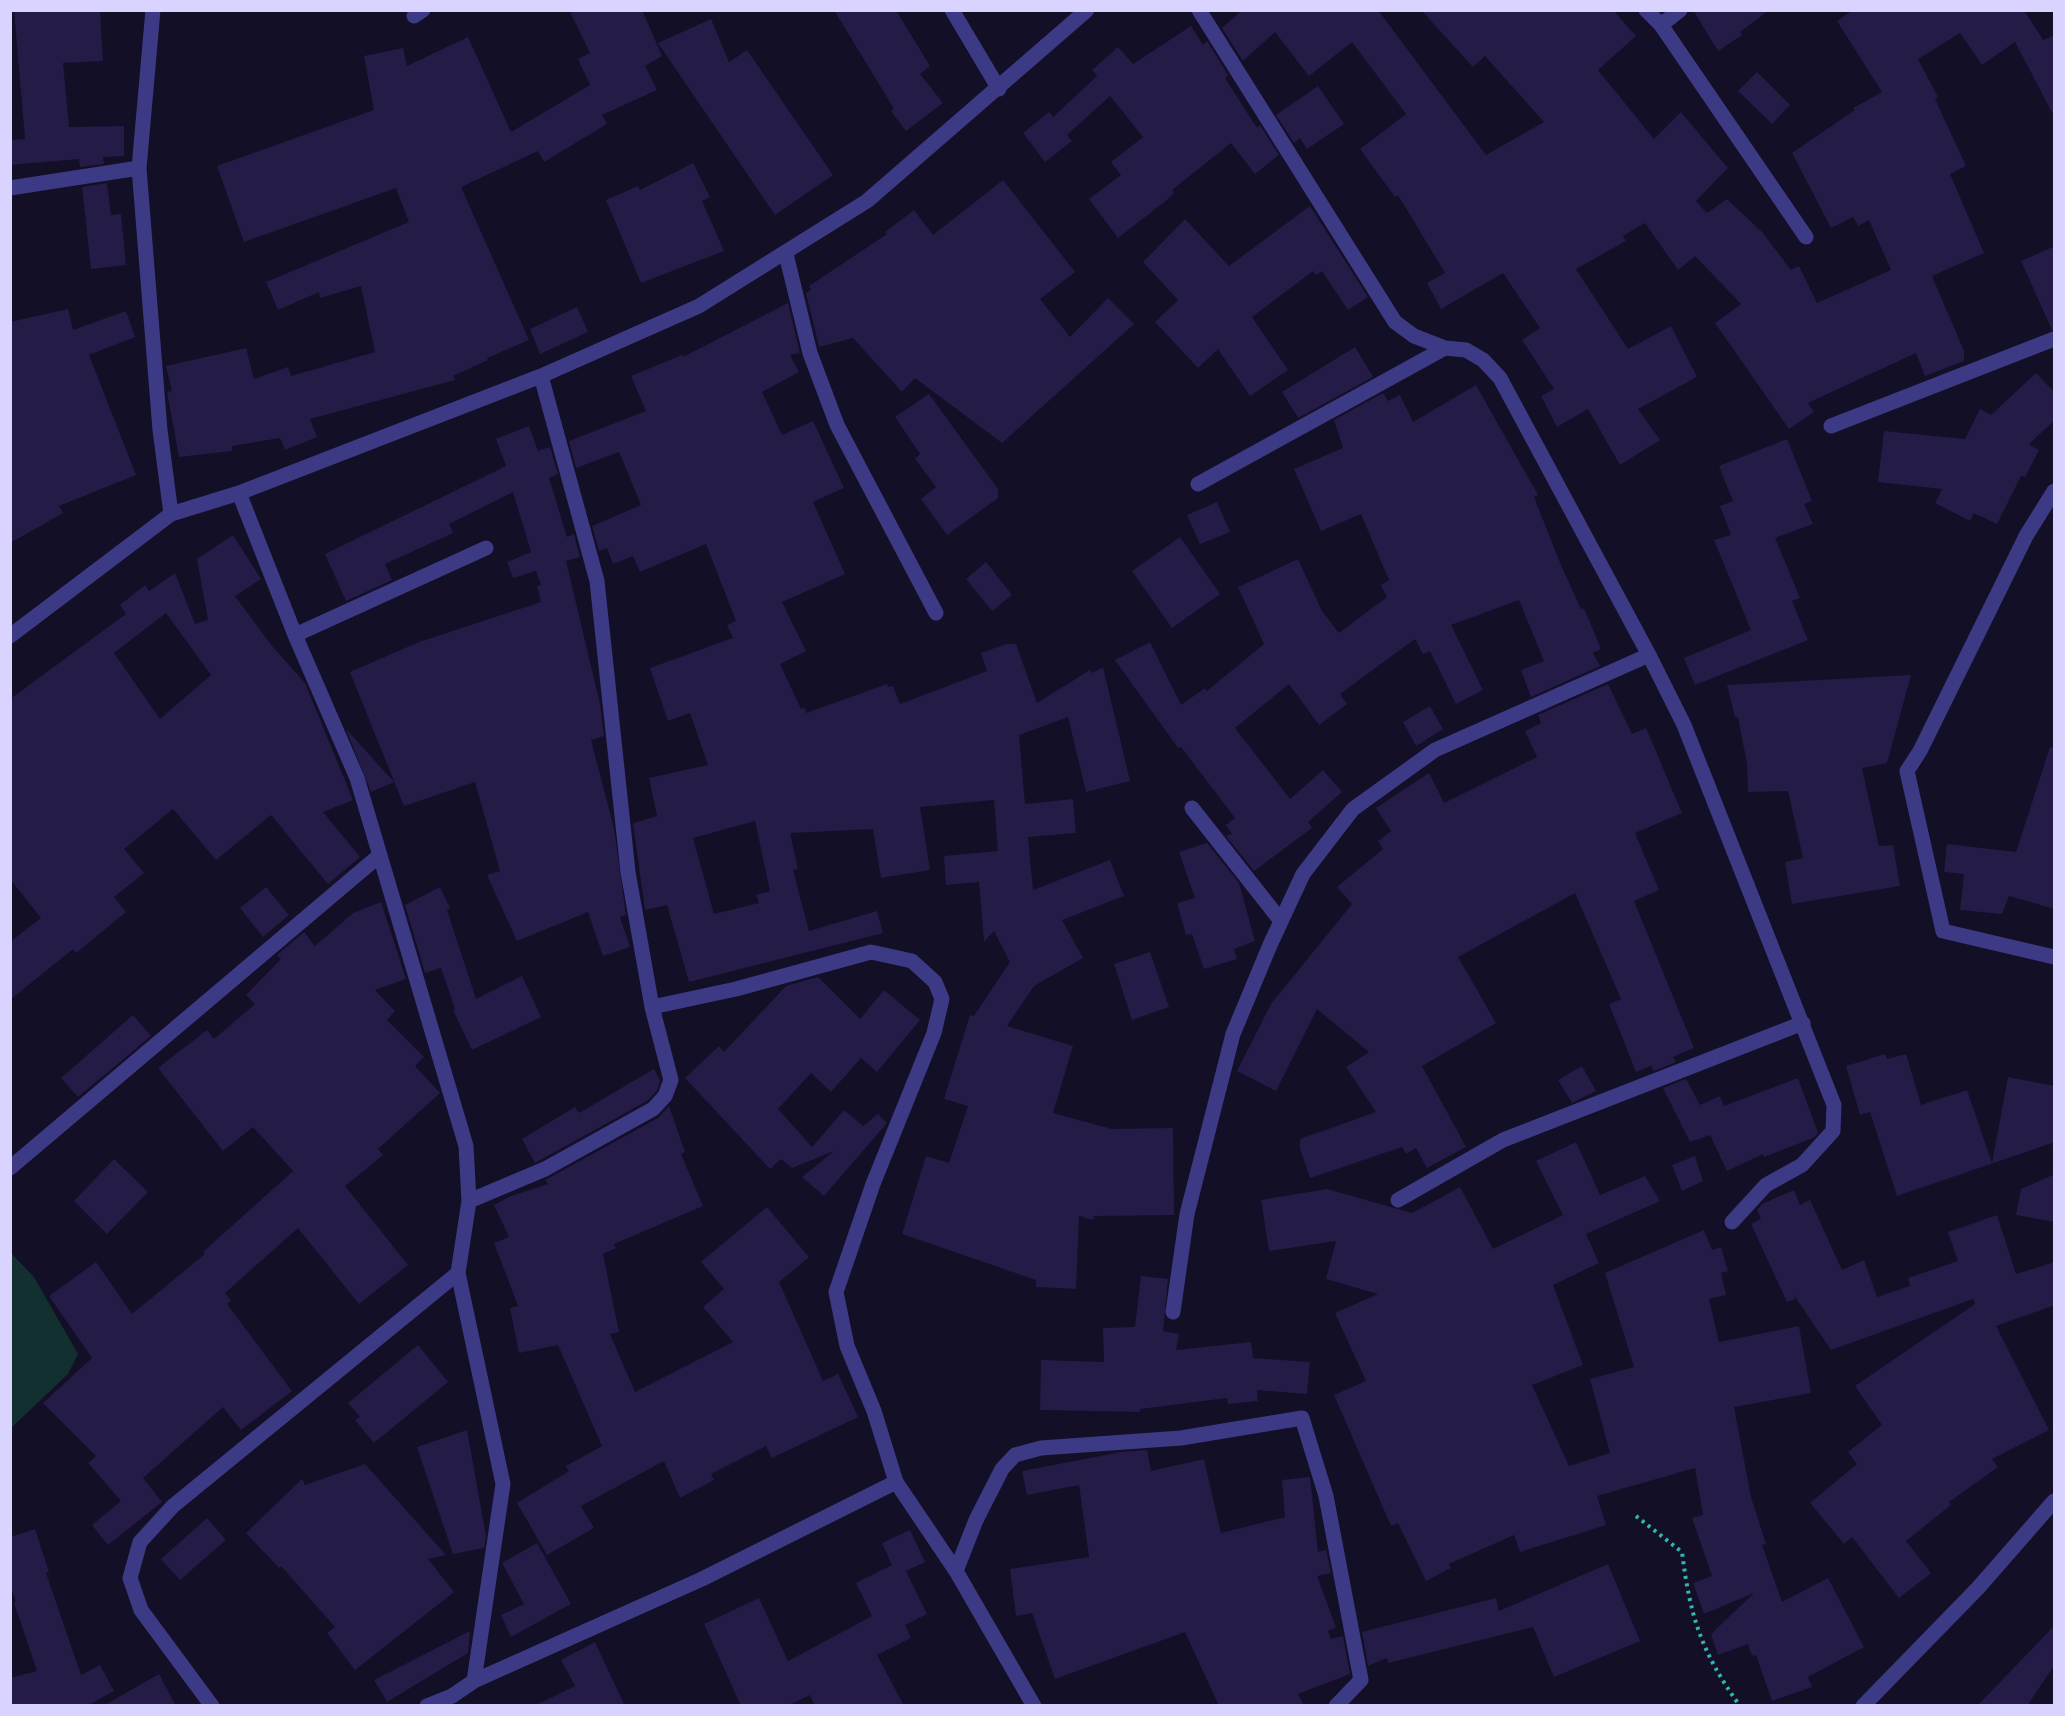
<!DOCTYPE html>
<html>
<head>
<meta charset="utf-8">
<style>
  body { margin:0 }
  #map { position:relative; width:2065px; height:1716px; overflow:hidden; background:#130f26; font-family:"Noto Sans",sans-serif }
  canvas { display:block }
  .frame { position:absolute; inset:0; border:12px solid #d9d4ff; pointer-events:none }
</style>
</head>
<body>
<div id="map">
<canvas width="2065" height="1716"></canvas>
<div class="frame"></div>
</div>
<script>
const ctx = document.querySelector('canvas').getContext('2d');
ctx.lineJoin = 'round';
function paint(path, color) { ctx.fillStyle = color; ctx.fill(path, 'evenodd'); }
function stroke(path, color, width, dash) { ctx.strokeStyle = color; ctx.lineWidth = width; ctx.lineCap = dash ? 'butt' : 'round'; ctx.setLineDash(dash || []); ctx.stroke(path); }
paint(new Path2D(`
  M11,1253L34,1277L78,1354L68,1374L11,1428Z`), '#12302f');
paint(new Path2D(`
  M14,10H100L103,61L63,63L69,127L124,126V156L103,157L104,164L80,167L79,159L10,165V140L25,139Z
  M569,10H642L662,56L645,66L657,90L602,115L607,124L544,162L538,151L461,187L529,340L487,358L488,360L453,376L455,380L310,419L317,437L285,450L280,438L232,446V451L179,457L167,392L172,391L166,366L246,348L254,379L288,367L291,376L375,352L361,286L320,298L319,292L278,310L266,282L409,222L396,188L244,242L217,166L374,110L364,56L403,48L407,66L468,37L511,132L590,85L578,59L590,53Z
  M834,10H896L930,66L920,74L943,103L906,131L891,111L894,109Z
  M1242,10H1378L1486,155L1544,122L1485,56L1473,67L1421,10H1613L1636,36L1598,70L1654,139L1681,112L1728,168L1696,201L1707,213L1727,199L1762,232L1791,270L1799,266L1817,303L1891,270L1869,220L1858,226L1853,217L1831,228L1792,153L1855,110L1853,108L1882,92L1837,21L1853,10H2024L2043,40L2055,35V118L2015,42L1982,65L1960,33L1918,59L1938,97L1935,99L1966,166L1950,174L1984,253L1932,276L1964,351V361L1925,376L1916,353L1808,403L1814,412L1789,429L1715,323L1741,304L1695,256L1678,270L1645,223L1623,236L1626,241L1576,269L1628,349L1671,326L1697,377L1638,409L1660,440L1620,465L1588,409L1557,427L1541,396L1554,389L1522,340L1540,328L1503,273L1441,309L1427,283L1445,273L1398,195L1395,197L1360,149L1406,114L1352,42L1309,76L1275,32L1243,61L1222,28Z
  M1693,10H1769L1740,32L1742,35L1718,51Z
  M711,19L729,62L747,50L833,175L775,215L658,43Z
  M1191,26L1203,45L1207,41L1228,75L1225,78L1257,128L1260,125L1279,155L1255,174L1231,143L1172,190L1174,193L1167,200L1118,238L1089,199L1121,175L1111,162L1143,137L1110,96L1067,135L1072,141L1045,162L1023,133L1049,112L1053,117L1097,76L1092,70L1118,47L1133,64Z
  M1757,72L1790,105L1772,124L1738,91Z
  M1318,86L1344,124L1307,149L1300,138L1294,143L1276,115Z
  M693,163L710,197L702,201L724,251L641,283L606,200L638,186L640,190Z
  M1003,180L1075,272L1040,299L1070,337L1108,298L1134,324L1002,443L915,378L902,392L853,338L819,347L806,293L811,290L809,286L887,234L885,232L914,210L933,235Z
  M107,183L111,215L121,214L126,265L91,269L82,187Z
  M1310,206L1368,297L1348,310L1322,271L1316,275L1313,271L1252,317L1288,370L1250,396L1218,349L1198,368L1155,322L1178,300L1143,262L1185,219L1229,266Z
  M2055,246V329L2052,330L2021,261Z
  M788,303L800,353L790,355L799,372L762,392L782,435L813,421L844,488L813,502L845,574L782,602L806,651L780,664L801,709L805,708L806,713L887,684L888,687L893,686L900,704L987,671L981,653L1006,644H1016L1037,703L1090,670L1092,673L1103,667L1130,781L1086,792L1068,717L1019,735L1025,804L1073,799L1076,833L1028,837L1033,890L1110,860L1124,896L1062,920L1083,958L1034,986L1007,1026L1073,1046L1053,1113L1112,1129L1173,1128L1174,1215L1094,1216L1093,1220L1079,1216L1076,1289L1036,1287V1280L902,1234L926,1156L949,1163L968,1106L944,1099L970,1015L974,1016L1010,962L994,931L984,942L979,882L946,885L944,856L998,851L994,800L920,807L930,870L881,878L873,829L790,833L798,869L793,870L809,931L877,911L883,933L689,982L667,905L645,910L633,823L657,816L649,778L708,765L690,713L668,721L650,668L733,638L727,625L736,621L706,544L640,572L633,556L613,564L607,548L599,551L592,526L641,505L619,452L576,468L569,441L646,411L631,376L682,355L683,357ZM755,821L770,891L756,895L759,903L714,914L693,838Z
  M577,307L588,332L540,354L530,329Z
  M68,309L73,330L126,311L135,337L89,355L136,475L59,506L63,513L10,543V322Z
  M1355,347L1373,377L1298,418L1282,392Z
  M2036,373L2055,393V420L2029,444L2039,450L2025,477L2021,476L1997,524L1974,513L1970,521L1935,503L1942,489L1878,482L1884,431L1965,439L1980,409L1991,415Z
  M1476,385L1538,495L1534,497L1561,565L1581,609L1584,608L1601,649L1593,653L1600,666L1531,697L1521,670L1544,661L1519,600L1451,625L1483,690L1456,704L1430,651L1423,654L1415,639L1340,694L1347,704L1319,725L1289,684L1235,728L1290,799L1323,770L1342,792L1308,822L1312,828L1254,871L1226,836L1232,834L1226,825L1235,818L1181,747L1178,748L1115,660L1150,642L1181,705L1205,688L1207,691L1264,644L1238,587L1298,559L1322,611L1339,633L1387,597L1381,585L1389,580L1361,514L1321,531L1294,469L1343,448L1334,420L1383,393L1388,401L1400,395L1413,422Z
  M929,394L998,489V498L947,535L921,499L936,487L915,459L920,454L895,417Z
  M529,426L538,451L550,447L558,474L549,478L567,537L574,534L580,557L566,561L600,704L604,736L591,740L614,828L626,915L620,917L630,947L603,956L588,912L517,941L487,875L500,871L475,782L404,806L350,672L419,642L541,602L537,586L541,585L536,571L513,578L507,562L531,552L513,492L449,524L453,533L385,564L392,580L346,601L325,554L506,466L496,439Z
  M1787,439L1812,501L1804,504L1813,524L1775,538L1800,598L1792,601L1808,640L1695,685L1684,658L1751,630L1714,540L1731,535L1720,506L1733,501L1719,466Z
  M1217,502L1230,532L1200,544L1187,515Z
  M233,535L261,579L235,596L272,646L305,683L353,800L323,812L360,857L328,884L271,815L216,860L173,809L124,849L144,873L114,897L126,912L76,953L73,949L10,1000V942L41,918L10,879V699L126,614L120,605L145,585L149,591L175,573L195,624L208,620L197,559ZM166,613L211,675L160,719L114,653Z
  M1180,537L1220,594L1172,628L1132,571Z
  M986,562L1012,595L992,611L966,579Z
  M1911,675L1887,763L1862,768L1879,846L1893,845L1900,886L1792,904L1785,862L1803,858L1788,791L1748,792L1747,764L1738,717H1735L1727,685Z
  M1608,684L1632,734L1646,728L1682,813L1635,833L1659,890L1634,901L1694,1048L1673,1057L1676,1062L1654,1071L1651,1066L1636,1072L1609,1004L1621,999L1575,893L1458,957L1496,1023L1422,1066L1466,1147L1427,1168L1416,1148L1406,1154L1402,1147L1310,1178L1300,1149V1139L1376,1112L1346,1067L1369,1052L1317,1009L1276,1091L1237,1071L1271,1004L1352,904L1337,887L1383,849L1378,841L1391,831L1376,808L1429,773L1444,803L1537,757L1525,731L1541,723L1538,715Z
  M1430,706L1443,729L1416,746L1403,722Z
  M346,729L394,782L371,792Z
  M2050,747L2055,748V909L2009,896L2002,914L1960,910L1964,874L1944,872L1947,844L2016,852Z
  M1207,843L1239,883L1255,941L1234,949L1237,959L1204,969L1192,934L1186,935L1177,903L1195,898L1179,852Z
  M266,887L289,915L263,937L240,908Z
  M440,887L450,908L447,910L476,999L522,976L541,1017L472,1050L453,1010L455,1009L441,968L425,973L405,905Z
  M381,902L406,979L375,990L395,1011L387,1020L424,1057L415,1066L440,1093L378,1149L383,1155L345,1186L408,1265L359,1304L298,1228L225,1293L231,1301L227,1304L292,1391L241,1430L223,1407L143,1478L162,1502L108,1545L92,1525L121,1501L88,1463L96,1456L43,1403L92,1358L49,1296L96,1262L132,1314L205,1254L203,1252L293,1171L253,1127L223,1151L158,1068L207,1030L214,1039L255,1004L246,995L281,959L277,955L304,932L315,946L353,913Z
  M1150,952L1169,1007L1132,1020L1114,964Z
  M818,977L860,1019L884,990L920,1020L877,1072L861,1058L831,1092L811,1073L778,1109L812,1147L844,1110L863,1126L878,1114L887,1123L824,1196L802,1177L834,1151L792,1168L781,1159L770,1169L685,1078L719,1046L724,1052L786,986Z
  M133,1015L151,1036L78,1097L61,1078Z
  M1885,1054L1887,1059L1906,1054L1921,1105L1967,1090L1992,1163L2008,1077L2055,1086V1142L1897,1196L1870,1112L1860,1115L1846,1066Z
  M1582,1066L1596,1091L1572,1103L1558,1080Z
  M654,1069L660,1081L657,1091L647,1101L535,1163L522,1139L575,1107L579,1113Z
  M1798,1078L1818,1133L1813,1138L1764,1157L1763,1154L1727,1171L1710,1135L1690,1142L1663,1088L1686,1079L1700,1105L1720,1096L1724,1106Z
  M669,1106L685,1152L681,1154L703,1206L614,1244L616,1248L603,1254L619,1332L610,1334L635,1392L733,1342L703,1307L724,1289L701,1262L767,1207L809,1257L779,1282L823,1381L838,1374L858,1417L772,1458L766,1446L711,1474L714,1480L680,1498L664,1461L581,1506L594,1528L547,1555L517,1503L569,1471L566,1466L602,1446L558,1345L519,1353L510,1308L518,1306L494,1243L509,1237L494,1205L511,1196L548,1184L545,1180L658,1118Z
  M1576,1142L1600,1195L1645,1176L1660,1201L1586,1234L1599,1263L1553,1285L1583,1365L1532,1385L1569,1466L1610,1453L1590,1379L1634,1367L1605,1273L1704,1230L1712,1250L1721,1247L1728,1271L1721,1273L1726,1295L1709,1299L1719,1342L1799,1326L1811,1393L1734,1407L1751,1497L1766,1544L1762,1545L1782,1602L1828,1578L1864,1647L1808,1677L1812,1687L1772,1701L1756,1655L1752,1656L1748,1644L1718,1655L1711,1634L1754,1593L1704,1614L1693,1583L1712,1576L1692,1518L1703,1515L1695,1468L1597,1496L1606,1525L1520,1552L1514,1535L1449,1564L1451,1568L1426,1581L1398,1523L1391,1526L1334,1395L1366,1381L1335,1313L1378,1294L1326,1279L1336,1241L1269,1251L1261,1200L1327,1189L1412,1213L1460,1187L1493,1249L1563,1215L1536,1161Z
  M1695,1156L1703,1181L1682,1191L1672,1165Z
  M114,1159L148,1192L107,1234L74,1201Z
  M2055,1174V1222L2016,1215L2021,1189Z
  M1794,1190L1800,1205L1810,1200L1842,1270L1864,1260L1877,1297L1910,1286L1908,1278L1958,1261L1948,1232L1997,1215L2016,1274L2055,1262V1305L1996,1326L2049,1430L1992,1459L1998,1467L1949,1502L1951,1505L1906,1541L1931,1573L1899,1598L1852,1537L1844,1544L1810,1503L1857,1464L1848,1452L1882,1425L1855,1386L1975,1304L1973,1299L1831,1350L1794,1295L1795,1299L1787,1302L1751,1224L1761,1219L1757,1210L1762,1204Z
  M1141,1276L1168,1279L1163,1331L1179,1334L1176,1350L1251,1342L1253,1358L1310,1362L1307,1394L1257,1390L1258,1401L1228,1404L1227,1398L1140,1409V1412L1040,1410L1041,1360L1104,1362L1103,1328L1135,1327Z
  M418,1345L448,1382L374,1443L355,1420L360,1417L348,1403Z
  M467,1430L486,1536L484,1548L453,1554L417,1447Z
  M1147,1450L1151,1471L1204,1459L1221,1533L1285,1517L1282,1480L1310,1477L1318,1552L1326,1550L1331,1573L1317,1576L1336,1627L1328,1631L1331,1639L1343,1636L1350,1674L1298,1694L1304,1706H1219L1185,1632L1055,1679L1032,1613L1016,1616L1010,1569L1089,1557L1079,1485L1027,1495L1022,1471L1121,1452Z
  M365,1464L446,1555L428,1559L454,1592L355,1670L327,1633L335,1627L281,1566L279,1568L246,1533L302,1479L305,1485Z
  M207,1518L226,1540L180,1580L161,1559Z
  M35,1529L49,1572L46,1573L81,1675L100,1665L114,1691L87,1706H10V1678L37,1671L14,1603L16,1602L10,1584V1537Z
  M910,1530L925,1562L906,1571L927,1614L905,1625L911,1638L877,1655L904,1706H815L810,1695L787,1706H741L704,1624L759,1598L788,1661L872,1616L856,1583L892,1565L882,1543Z
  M537,1543L571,1604L511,1637L501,1615L524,1604L502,1563Z
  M1608,1564L1640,1641L1554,1677L1533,1627L1388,1663L1387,1658L1368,1666L1362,1632L1496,1598L1499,1611Z
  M2055,1625V1664L2027,1706H1977Z
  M470,1631L468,1653L387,1702L374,1680Z
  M595,1642L625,1706H534L575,1686L561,1660Z
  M159,1674L176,1706H103Z`), '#241b47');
stroke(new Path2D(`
  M1636,1516L1682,1552C1690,1616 1701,1652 1740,1706`), '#2fb8b0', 4, [3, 4.5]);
stroke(new Path2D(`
  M153,10L139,168L160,430L171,514
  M952,10L999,89
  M1199,10L1395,322L1414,336L1445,348L1466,350L1483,360L1500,378L1649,655L1684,725L1834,1105L1833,1131L1802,1165L1766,1185L1732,1222
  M1646,10L1661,25L1806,237
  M414,16L423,10
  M1661,25L1680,10
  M10,188L139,168
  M786,254L810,353L837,425L936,613
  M1831,426L2054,339
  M1198,484L1445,348
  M2054,491L2026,536L1920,751L1907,771L1943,931L2054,957
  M239,493L295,635L357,778L466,1146L469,1201L458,1273L503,1484L474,1681L452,1696L427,1706
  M295,635L486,548
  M10,636L171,514L239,493L541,376L699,306L867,201L1087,10
  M1192,808L1281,921
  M652,1007L736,989L871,952L912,961L935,982L942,999L934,1033L873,1184L836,1292L847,1346L874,1411L896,1482L956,1571L1034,1706
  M10,1168L380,855
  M1398,1200L1503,1140L1803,1023
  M469,1201L545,1169L653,1109L665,1096L671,1080L652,1007L628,872L597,581L541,376
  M1173,1312L1187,1214L1233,1034L1270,945L1303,874L1353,809L1435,750L1649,655
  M956,1571L976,1520L1002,1469L1015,1455L1041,1448L1181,1438L1302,1418L1326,1496L1361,1680L1336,1706
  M474,1681L702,1579L896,1482
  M212,1706L141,1610L130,1578L140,1542L173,1506L458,1273
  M1863,1706L1978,1588L2054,1501`), '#3d3a85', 15);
</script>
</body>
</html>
